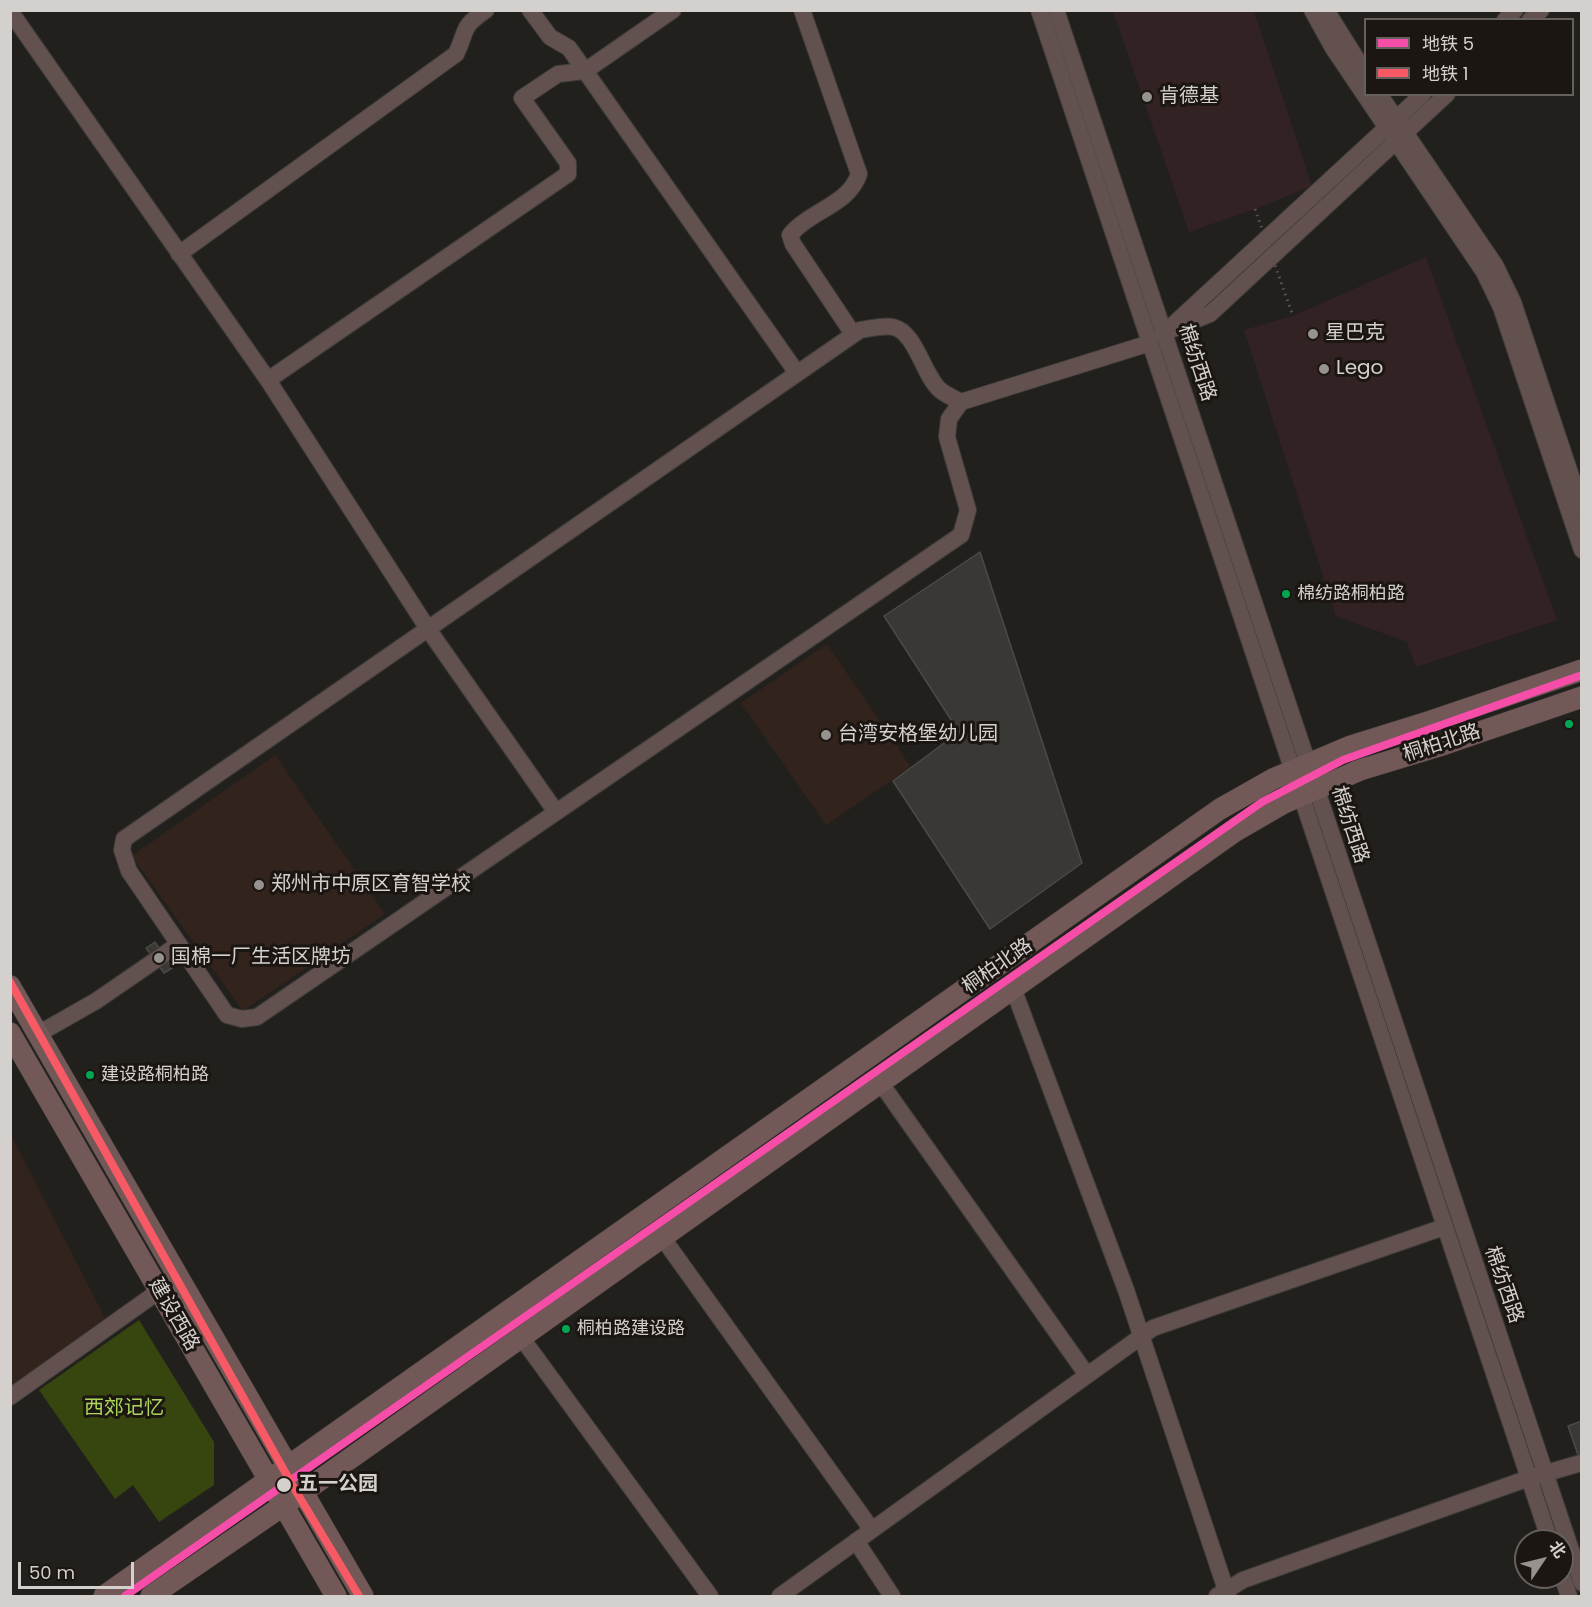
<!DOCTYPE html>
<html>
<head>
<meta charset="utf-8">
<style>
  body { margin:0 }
  #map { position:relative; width:1592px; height:1607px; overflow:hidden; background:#22201d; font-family:Poppins,"Noto Sans SC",sans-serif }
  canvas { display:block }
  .frame { position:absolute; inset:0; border:12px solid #d3d0cd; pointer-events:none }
  .legend { position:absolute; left:1364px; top:18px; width:210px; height:78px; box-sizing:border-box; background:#1b1612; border:2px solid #65605d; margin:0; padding:8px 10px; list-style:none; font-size:18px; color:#d3d0cd }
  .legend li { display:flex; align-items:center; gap:12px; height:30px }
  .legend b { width:30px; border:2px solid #65605d }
  .north { position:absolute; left:1514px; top:1529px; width:60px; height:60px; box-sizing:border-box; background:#1b1612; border:2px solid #65605d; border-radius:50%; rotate:55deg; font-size:16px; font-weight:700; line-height:24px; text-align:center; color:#d3d0cd }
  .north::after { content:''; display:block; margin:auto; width:21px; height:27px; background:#95928f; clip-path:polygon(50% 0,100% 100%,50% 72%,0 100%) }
  .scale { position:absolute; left:18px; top:1562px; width:116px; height:27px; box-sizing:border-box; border:3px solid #d3d0cd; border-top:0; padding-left:8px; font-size:18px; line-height:21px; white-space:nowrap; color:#d3d0cd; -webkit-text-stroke:4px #1b1612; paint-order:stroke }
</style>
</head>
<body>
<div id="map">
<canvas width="1592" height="1607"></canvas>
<div class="frame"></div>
<ul class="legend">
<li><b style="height:8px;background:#f54da8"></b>地铁 5</li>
<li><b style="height:8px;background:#f85a65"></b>地铁 1</li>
</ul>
<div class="north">北</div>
<div class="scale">50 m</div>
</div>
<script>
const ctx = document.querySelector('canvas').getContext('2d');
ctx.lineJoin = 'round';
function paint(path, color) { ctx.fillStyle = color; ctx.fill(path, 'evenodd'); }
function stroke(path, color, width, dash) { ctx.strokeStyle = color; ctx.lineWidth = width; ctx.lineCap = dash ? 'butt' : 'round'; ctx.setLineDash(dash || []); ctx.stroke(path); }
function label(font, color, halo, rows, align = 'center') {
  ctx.font = font + ' Poppins,"Noto Sans SC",sans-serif'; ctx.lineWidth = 6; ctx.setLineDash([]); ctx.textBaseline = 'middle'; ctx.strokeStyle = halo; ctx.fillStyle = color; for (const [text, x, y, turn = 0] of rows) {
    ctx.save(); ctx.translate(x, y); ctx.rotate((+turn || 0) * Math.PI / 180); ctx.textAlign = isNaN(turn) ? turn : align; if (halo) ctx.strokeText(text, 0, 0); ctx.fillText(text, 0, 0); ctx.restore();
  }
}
paint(new Path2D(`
  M1113,11H1254L1312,186L1255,209L1189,232Z
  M1426,257L1557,620L1416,667L1407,642L1336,616L1244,330L1293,316Z`), '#322223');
paint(new Path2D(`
  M827,644L911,767L826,825L741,703Z
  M275,755L385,914L243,1011L132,856Z
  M11,1135L105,1318L11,1386H10Z`), '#32231d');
paint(new Path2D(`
  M139,1320L214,1442V1485L159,1522L133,1485L115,1499L39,1390Z`), '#36460e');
const building = new Path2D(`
  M980,552L1082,863L990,929L893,781L959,732L884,616Z
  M155,942L172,968L164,973L146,948Z
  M1582,1421V1466L1568,1426Z`);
paint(building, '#3a3835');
stroke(building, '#4c4a47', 1.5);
const minor = new Path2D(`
  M530,10L550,37L569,48L797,373
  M802,10L859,174C849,205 809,211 790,235L793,244L853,334
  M1039,10L1550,1541
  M1056,10L1582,1583
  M1312,10L1333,48L1484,272L1501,307L1582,550
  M1326,10L1366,74
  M10,11L268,380L428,629L556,812
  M1505,20L1515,10
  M1530,20L1541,10
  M1379,94L1495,265L1513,302L1582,509
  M179,254L456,54C468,29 460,28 486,10
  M1174,324L1423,94
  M1163,333L1210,314L1447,94
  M268,380L568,174V163L522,98L558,74L585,71L673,10
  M961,402C954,398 946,395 940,390C923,375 916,332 893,327C882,325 870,329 860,330L124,839L122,850L129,871L227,1015L242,1019L257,1017L961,535L968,510L947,437L949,419L961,402L1150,343
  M1013,988L1126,1290L1228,1596
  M38,1034L96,1001L179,944
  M880,1082L1087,1375
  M662,1237L872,1530
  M521,1337L710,1596
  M10,1397L159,1291
  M856,1541L892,1596
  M1562,1576L1569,1596
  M780,1596L1153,1328L1444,1227
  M1217,1596L1243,1580L1529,1478L1581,1463`);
const major = new Path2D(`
  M10,986L363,1596
  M10,1033L336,1596
  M104,1596L1220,809L1273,779L1351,746L1431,721L1582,670
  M151,1596L303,1492L1234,832L1284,803L1360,770L1439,746L1582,697`);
stroke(minor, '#3d3c3a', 18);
stroke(major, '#3d3c3a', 22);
stroke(minor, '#62514f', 16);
stroke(major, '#725857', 21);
stroke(new Path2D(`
  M1255,209L1293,316`), '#5e5352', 3, [1.5, 4.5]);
stroke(new Path2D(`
  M125,1596L1262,802L1343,760L1582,675`), '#f54da8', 8);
stroke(new Path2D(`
  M10,982L294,1488L359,1596`), '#f85a65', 8);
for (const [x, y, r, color] of [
  [1147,97,6,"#95928f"],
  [1313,334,6,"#95928f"],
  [1324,369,6,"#95928f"],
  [1286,594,5,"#00a651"],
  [1569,724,5,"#00a651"],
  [826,735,6,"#95928f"],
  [259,885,6,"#95928f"],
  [159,958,6,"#95928f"],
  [90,1075,5,"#00a651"],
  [566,1329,5,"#00a651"],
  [284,1485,8,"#d3d0cd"]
]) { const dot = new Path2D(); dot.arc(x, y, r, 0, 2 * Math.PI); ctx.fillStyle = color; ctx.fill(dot); stroke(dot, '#1b1612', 2); }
label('18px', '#d3d0cd', '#1b1612', [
  ["棉纺路桐柏路",1297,594],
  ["建设路桐柏路",101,1075],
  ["桐柏路建设路",577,1329]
], 'left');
label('20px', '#d3d0cd', '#1b1612', [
  ["肯德基",1159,97],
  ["星巴克",1325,334],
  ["Lego",1336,369],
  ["台湾安格堡幼儿园",838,735],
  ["郑州市中原区育智学校",271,885],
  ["国棉一厂生活区牌坊",171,958]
], 'left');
label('20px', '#d3d0cd', '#1b1612', [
  ["棉纺西路",1196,363,72],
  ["桐柏北路",1442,744,-18],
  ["棉纺西路",1349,825,72],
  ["桐柏北路",998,967,-35],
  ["棉纺西路",1503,1285,71],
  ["建设西路",173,1315,60]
]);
label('20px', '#add75a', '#1b1612', [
  ["西郊记忆",124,1409]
]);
label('bold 20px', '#d3d0cd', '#1b1612', [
  ["五一公园",298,1485]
], 'left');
</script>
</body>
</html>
